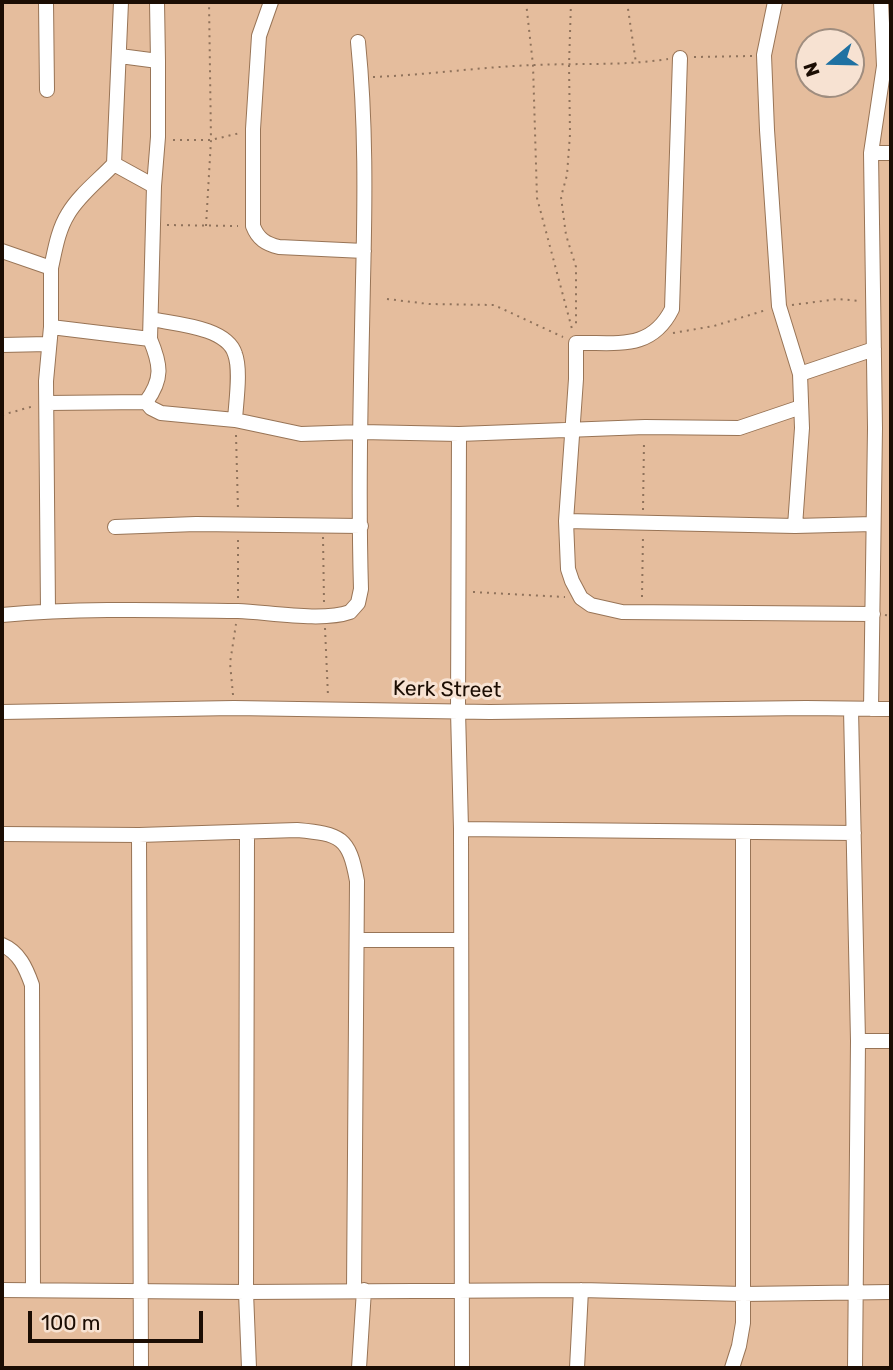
<!DOCTYPE html>
<html>
<head>
<meta charset="utf-8">
<style>
  body { margin:0 }
  #map { position:relative; width:893px; height:1370px; overflow:hidden; background:#e5bd9d; font-family:Rubik,sans-serif }
  canvas { display:block }
  .frame { position:absolute; inset:0; border:4px solid #1b0d03; pointer-events:none }
  .north { position:absolute; left:795px; top:28px; width:70px; height:70px; box-sizing:border-box; background:#f7e2d2; border:2px solid #9f8d7f; border-radius:50%; rotate:251deg; font-size:19px; font-weight:700; line-height:28px; text-align:center; color:#1b0d03 }
  .north::after { content:''; display:block; margin:auto; width:24px; height:32px; background:#1f71a2; clip-path:polygon(50% 0,100% 100%,50% 72%,0 100%) }
  .scale { position:absolute; left:28px; top:1311px; width:175px; height:32px; box-sizing:border-box; border:4px solid #1b0d03; border-top:0; padding-left:9px; font-size:21px; line-height:24px; white-space:nowrap; color:#1b0d03; -webkit-text-stroke:5px #f7e2d2; paint-order:stroke }
</style>
</head>
<body>
<div id="map">
<canvas width="893" height="1370"></canvas>
<div class="frame"></div>
<div class="north">N</div>
<div class="scale">100 m</div>
</div>
<script>
const ctx = document.querySelector('canvas').getContext('2d');
ctx.lineJoin = 'round';
function stroke(path, color, width, dash) { ctx.strokeStyle = color; ctx.lineWidth = width; ctx.lineCap = dash ? 'butt' : 'round'; ctx.setLineDash(dash || []); ctx.stroke(path); }
function label(font, color, halo, rows, align = 'center') {
  ctx.font = font + ' Rubik,sans-serif'; ctx.lineWidth = 6; ctx.setLineDash([]); ctx.textBaseline = 'middle'; ctx.strokeStyle = halo; ctx.fillStyle = color; for (const [text, x, y, turn = 0] of rows) {
    ctx.save(); ctx.translate(x, y); ctx.rotate((+turn || 0) * Math.PI / 180); ctx.textAlign = isNaN(turn) ? turn : align; if (halo) ctx.strokeText(text, 0, 0); ctx.fillText(text, 0, 0); ctx.restore();
  }
}
const street = new Path2D(`
  M46,2L47,90
  M121,2L114,164L154,186L150,339C161,365 163,379 146,402
  M157,2L158,61
  M271,2L259,36L253,129V226C258,239 266,244 279,247L364,251
  M775,2L764,55L767,130L779,306L800,374L802,428L795,526L873,524
  M120,56L158,61V137L154,186
  M680,58L672,309C651,351 617,342 576,343V379L566,521L568,569L572,581L581,598L591,605L622,612L873,614
  M871,153H891
  M2,251L51,268V327L46,381L48,611
  M51,268C55,250 58,230 68,214C79,195 99,180 114,164
  M151,319C175,324 227,327 235,354C241,370 236,402 235,420
  M51,327L150,339
  M2,345L48,344
  M800,374L874,349
  M47,403L146,402L151,408L161,413L235,420L301,434L361,432L459,434
  M566,521L795,526
  M115,527L196,524L361,526
  M2,615C80,608 159,610 238,611C268,612 322,622 350,612L358,603L361,589C358,486 361,383 363,281C365,201 366,121 358,42
  M851,709L858,1041L855,1368
  M871,709L875,428L871,153L884,66L881,2
  M2,712L234,708L490,712L806,708L891,709
  M461,829L854,833
  M247,833L246,1292L249,1368
  M2,834L139,835L297,830C341,834 349,837 357,881L354,1290
  M139,835L141,1368
  M357,940H460
  M2,945C19,952 26,968 32,985L33,1290
  M858,1041H891
  M2,1290L246,1292L581,1290L743,1294L891,1292
  M359,1368L364,1290
  M462,1368L461,829L458,711L459,434L645,427L739,428L801,407
  M577,1368L581,1290
  M732,1368L739,1346L743,1323V832`);
stroke(street, '#987456', 16);
stroke(new Path2D(`
  M526,2L533,65L537,198L572,329
  M571,2L569,65L570,134L567,175L561,197L566,235L576,267V328
  M627,2L636,63
  M694,57L752,56
  M373,77C427,75 480,67 534,65C579,63 623,66 668,59
  M173,140H211L240,133
  M167,225L238,226
  M206,226L211,140L209,2
  M387,299L429,304L494,305L563,337
  M792,305L838,299L860,301
  M673,333L714,326L766,310
  M2,415L34,406
  M236,435L238,510
  M643,510L644,442
  M323,537L324,602
  M473,592L565,597
  M642,597L643,536
  M238,598V537
  M885,615L891,616
  M325,628L328,696
  M233,695L230,663L236,624`), '#8f725b', 2, [2, 5]);
stroke(street, '#fff', 14);
label('21px', '#1b0d03', '#f7e2d2', [
  ["Kerk Street",447,690,1]
]);
</script>
</body>
</html>
